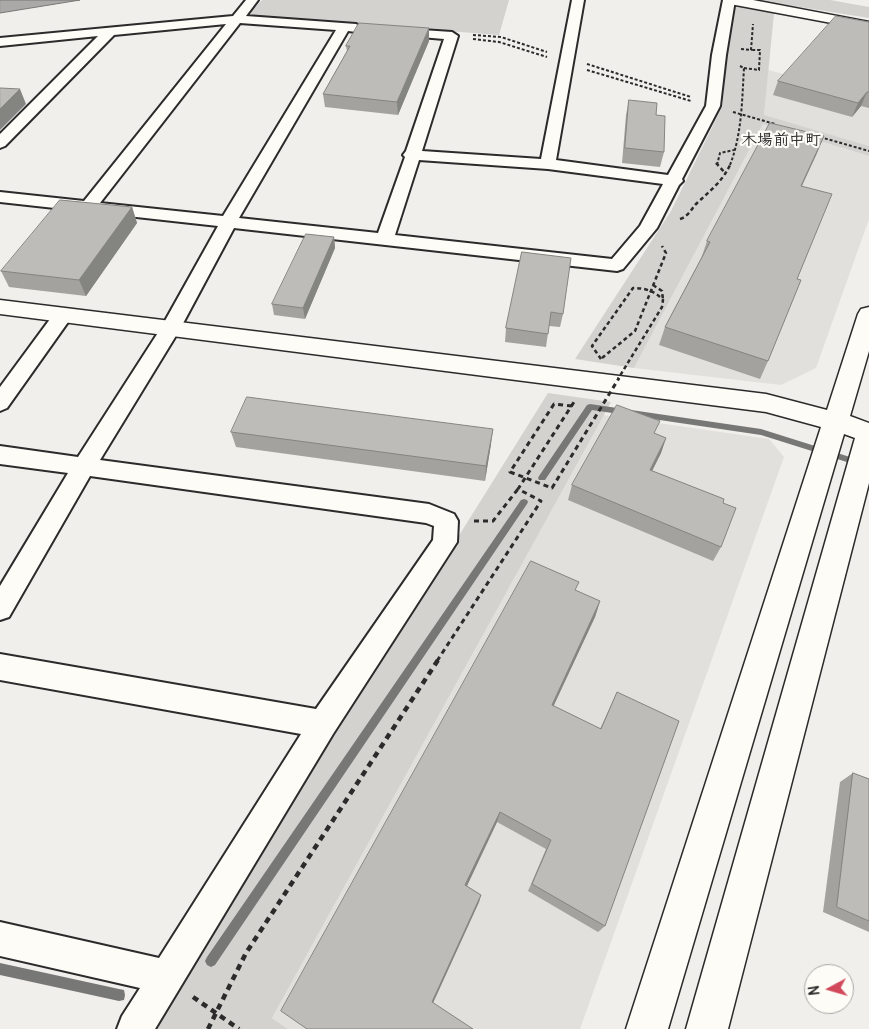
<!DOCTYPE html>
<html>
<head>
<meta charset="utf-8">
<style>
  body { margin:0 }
  #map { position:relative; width:869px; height:1029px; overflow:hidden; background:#f0efeb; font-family:Pangolin,sans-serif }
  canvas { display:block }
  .north { position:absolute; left:804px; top:964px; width:50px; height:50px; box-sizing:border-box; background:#fdfcf7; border:1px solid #a9a8a5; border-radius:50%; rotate:264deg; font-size:14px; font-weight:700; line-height:20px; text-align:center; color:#2b2b2b }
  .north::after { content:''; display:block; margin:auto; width:18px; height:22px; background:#d1495b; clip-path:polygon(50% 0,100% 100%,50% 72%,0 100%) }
</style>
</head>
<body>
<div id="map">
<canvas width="869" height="1029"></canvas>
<div class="north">N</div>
</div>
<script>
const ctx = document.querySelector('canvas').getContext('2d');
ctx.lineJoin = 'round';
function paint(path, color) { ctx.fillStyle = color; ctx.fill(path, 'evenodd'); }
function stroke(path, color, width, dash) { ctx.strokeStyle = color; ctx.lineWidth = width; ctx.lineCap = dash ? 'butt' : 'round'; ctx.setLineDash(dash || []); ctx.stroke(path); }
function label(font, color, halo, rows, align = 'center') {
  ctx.font = font + ' Pangolin,"Klee One",sans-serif'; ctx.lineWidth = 4.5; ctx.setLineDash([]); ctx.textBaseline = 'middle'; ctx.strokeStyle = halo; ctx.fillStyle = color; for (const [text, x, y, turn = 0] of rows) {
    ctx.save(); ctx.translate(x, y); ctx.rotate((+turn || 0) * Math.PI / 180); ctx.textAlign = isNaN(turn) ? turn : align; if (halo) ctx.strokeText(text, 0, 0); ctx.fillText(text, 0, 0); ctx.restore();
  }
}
paint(new Path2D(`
  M768,70L869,96V146L764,116Z
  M763,124L869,156V219L816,368L781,385L634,368Z
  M603,415L769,439L784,457L580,1029H288L272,1018Z`), '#e1e0dc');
paint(new Path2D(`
  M262,0H509L499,35L255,16L250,13Z
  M732,0H830L869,7V18L775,3L764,115L869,146V156L763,124L634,368L575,359L671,211L722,107Z
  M548,393L611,402L272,1018L288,1029H153L194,960Z`), '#d3d2cf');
const water = new Path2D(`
  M0,0H80L0,13Z`);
paint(water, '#aaa9a7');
stroke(water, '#777775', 1);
paint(new Path2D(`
  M590,404L761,429L869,463V469L761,435L592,410L545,480H539L538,478L539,476L587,405Z
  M524,499L527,500L528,502L527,504L215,965L211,967L207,965L205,961L207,957L521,500Z
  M0,963L119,989L124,990L125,995L124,1000L119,1001L0,975Z`), '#777775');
const minor = new Path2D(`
  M246,0H258L246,16L356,24L362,28L356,32L348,31L239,218L378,233L405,157L403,155L406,151L444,39L397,35L391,31L392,28L452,32L458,36L422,151L541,159L572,0H584L556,160L668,175L706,106L712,55L723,0H735L726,55L720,106L682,179L683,181L679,185L657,228L623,269L617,271L234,228L180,329L100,460L429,504L454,514L458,521L457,542L333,734L155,1029H117L122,1016L140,988L0,956V922L159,958L301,734L0,680V654L316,709L433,540L434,526L426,523L90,476L9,617L0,620V586L68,473L0,464V446L78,457L161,328L218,226L0,202V192L84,201L226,24L114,35L5,146L0,148V134L98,36L0,46V38L233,16ZM240,23L336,30L223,216L100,203ZM419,160L548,169L663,184L640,226L612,259L395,235Z
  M63,309L70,311L73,315L7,408L0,411V387L56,311Z`);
const tertiary = new Path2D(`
  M723,0H753L869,22V30L730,4Z
  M0,300L766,394L827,410L858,314L861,309L869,307V351L850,416L869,423V483L728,1029H686L855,438L844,434L668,1029H626L821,427L766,412L0,314Z`);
stroke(minor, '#2b2b2b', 4);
stroke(tertiary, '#2b2b2b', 3);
stroke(new Path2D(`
  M473,35L501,37L547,52
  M473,39L499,42L547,57
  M741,49L751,50L753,24
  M587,64L691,97
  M744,68L759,70L760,50H751
  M587,70L691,101
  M733,112L775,124
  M820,137L869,151
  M717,165L720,153L734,150
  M730,165C742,134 742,100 744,68L740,66`), '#2b2b2b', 2, [3, 2]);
stroke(new Path2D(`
  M716,163L726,174
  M680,219C689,216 691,209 697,203C711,190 723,181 731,163
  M653,285L662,291L663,300
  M602,358L635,331L666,253L662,246`), '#2b2b2b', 2.5, [4, 3]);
stroke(new Path2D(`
  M474,521H493L518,489
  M437,661L541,501L518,489L574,402`), '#2b2b2b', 3, [5, 4]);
stroke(new Path2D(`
  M193,997L239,1029
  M208,1029L246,953L438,660`), '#2b2b2b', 4.5, [6, 5]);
paint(minor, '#fdfcf7');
paint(tertiary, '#fdfcf7');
stroke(new Path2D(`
  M601,359L592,346L633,288C645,288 655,291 663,300L662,307L618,379`), '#2b2b2b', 2.5, [4, 3]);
stroke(new Path2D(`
  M572,406L554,404L510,472L552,488L619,378`), '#2b2b2b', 3, [5, 4]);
paint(new Path2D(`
  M869,22V108L861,106L852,117L773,95L778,81Z
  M429,41L398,115L325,107L323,94L347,51L346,46Z
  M629,100L656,115L664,152L660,167L622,163L626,115Z
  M817,153L802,186L797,279L768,361L760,379L659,345L665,327L701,259L707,241Z
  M132,207L137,223L86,296L9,287L1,271Z
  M334,237L335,248L305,319L274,315L272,304Z
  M522,252L563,314L560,327L549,326L546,347L505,342L506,328Z
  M231,432L491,444L485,481L236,447Z
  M656,434L666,438L661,453L652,471L723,503L721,547L713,561L568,500L572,485Z
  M600,601L595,617L553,706L600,729L617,692L605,926L598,932L528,891L546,849L497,822L467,886L481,895L479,902L433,1003L307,1029Z
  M853,773L869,779V932L823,912L840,782Z`), '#a3a29e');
paint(new Path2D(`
  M429,28V41L398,115L397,102Z
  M20,89L26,104L0,130V109Z
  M867,92L861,106L852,117L858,103Z
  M824,136L817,153L793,204L801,186Z
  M132,207L137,223L86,296L79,280Z
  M334,237L335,248L305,319L303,308Z
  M493,429L491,444L485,481L486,466Z
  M666,438L661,453L645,485L650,470Z
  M600,601L595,617L548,718L552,705Z
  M500,812L497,822L464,892L465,885Z
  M481,895L479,902L432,1005V1002Z`), '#848481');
const building = new Path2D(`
  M836,16L869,22V92H867L858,103L778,81Z
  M359,23L429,28L397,102L323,94L350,46H346Z
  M0,88L20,89L0,109Z
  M629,100L657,103L656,115L665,116L664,152L625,148Z
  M770,123L824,136L801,186L832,194L797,279L801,280L768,361L665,327L710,242L707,241Z
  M60,200L132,207L79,280L1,271Z
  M306,234L334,237L303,308L272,304Z
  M522,252L571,258L563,314L551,312L548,334L506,328Z
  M247,397L493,429L486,466L231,432Z
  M617,405L660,421L654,433L666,438L650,470L724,499L723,503L736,508L721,547L572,485Z
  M531,561L579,582L575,590L600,601L552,705L601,729L617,692L679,721L605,926L532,884L551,840L500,812L465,885L481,895L432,1002L473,1029H307L281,1011Z
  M853,773L869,779V921L837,907Z`);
paint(building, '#bdbcb8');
stroke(building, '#848481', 1);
label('bold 16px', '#2b2b2b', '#fdfcf7', [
  ["木場前中町",781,141]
]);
</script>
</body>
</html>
